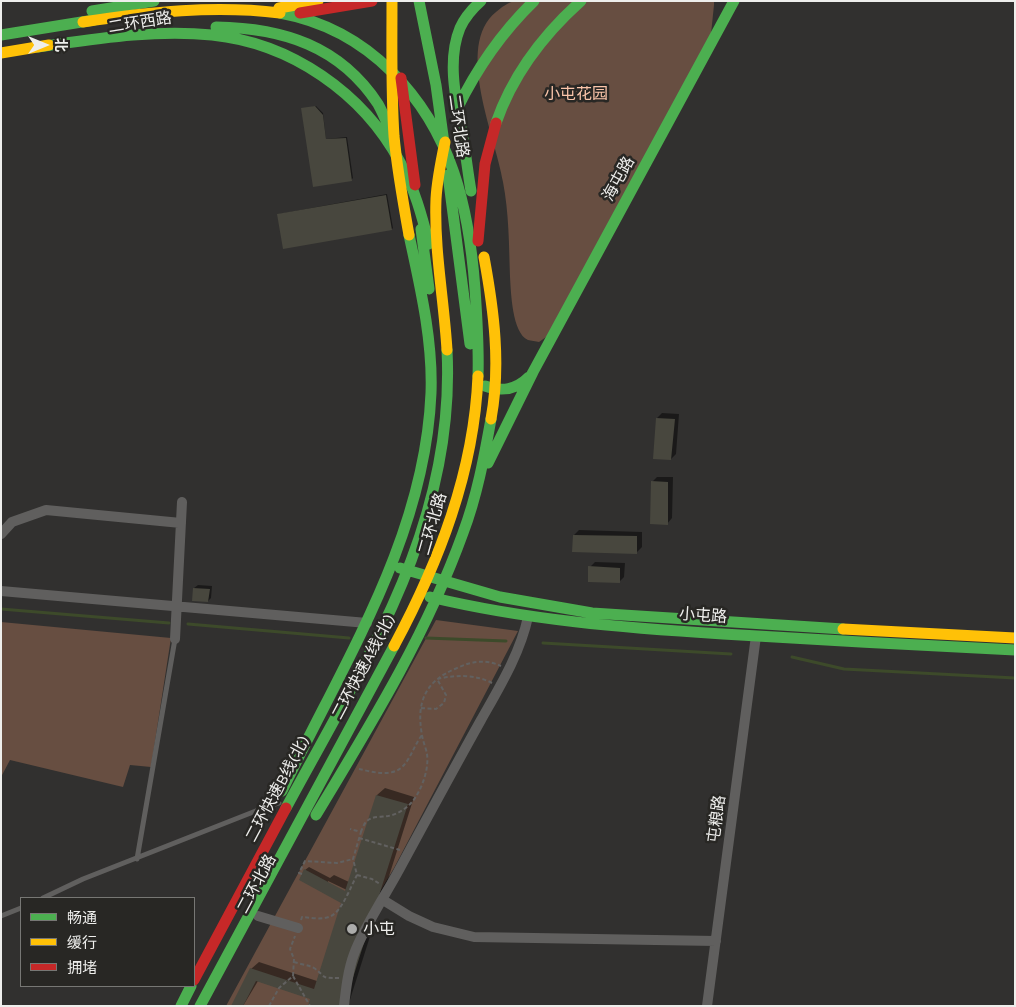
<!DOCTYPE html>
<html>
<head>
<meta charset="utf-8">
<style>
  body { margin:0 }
  #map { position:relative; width:1016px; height:1007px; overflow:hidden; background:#31302f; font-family:Karla,"Noto Sans SC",sans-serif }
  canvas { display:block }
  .frame { position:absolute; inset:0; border:2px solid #eeeeec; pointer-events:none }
  .legend { position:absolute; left:20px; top:897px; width:175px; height:90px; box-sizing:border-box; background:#282724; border:1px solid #777774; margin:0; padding:6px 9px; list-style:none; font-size:15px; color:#eeeeec }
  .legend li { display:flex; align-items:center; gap:10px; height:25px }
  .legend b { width:25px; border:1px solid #777774 }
  .north { position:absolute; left:20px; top:20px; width:50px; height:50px; -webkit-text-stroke:4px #282724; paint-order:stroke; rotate:90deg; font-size:14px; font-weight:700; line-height:20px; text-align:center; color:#eeeeec }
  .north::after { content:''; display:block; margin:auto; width:18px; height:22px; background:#eeeeec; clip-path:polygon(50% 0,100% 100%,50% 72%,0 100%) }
</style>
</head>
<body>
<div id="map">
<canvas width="1016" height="1007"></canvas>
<div class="frame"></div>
<ul class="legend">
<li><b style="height:6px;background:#4caf50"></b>畅通</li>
<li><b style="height:6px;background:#ffc107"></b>缓行</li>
<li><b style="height:6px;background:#c62828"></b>拥堵</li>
</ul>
<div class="north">北</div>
</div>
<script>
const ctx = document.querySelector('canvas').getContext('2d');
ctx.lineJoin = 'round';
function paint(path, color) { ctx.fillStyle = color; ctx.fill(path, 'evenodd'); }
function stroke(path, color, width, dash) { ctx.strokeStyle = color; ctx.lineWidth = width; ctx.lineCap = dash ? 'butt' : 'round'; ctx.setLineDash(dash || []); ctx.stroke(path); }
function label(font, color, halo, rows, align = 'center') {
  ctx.font = font + ' Karla,"Noto Sans SC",sans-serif'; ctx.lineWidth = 5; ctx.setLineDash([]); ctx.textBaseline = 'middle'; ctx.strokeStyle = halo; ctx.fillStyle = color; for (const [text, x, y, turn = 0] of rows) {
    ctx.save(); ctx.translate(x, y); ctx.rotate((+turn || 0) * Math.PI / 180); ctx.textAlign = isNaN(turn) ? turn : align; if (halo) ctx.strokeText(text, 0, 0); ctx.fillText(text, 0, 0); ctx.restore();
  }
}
paint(new Path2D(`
  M515,1H714V5L711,34L549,335L539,342C536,341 531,341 528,340C512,333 511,292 510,277C509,245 509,213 503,182C496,137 454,46 496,12C502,7 507,3 515,1Z
  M436,620L518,631L394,868L354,935L338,1006H226Z
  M1,622L171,638L151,767L130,765L123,787L10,760L1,777Z`), '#674e41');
paint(new Path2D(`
  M316,106L323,113L326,139L347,137L353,178L351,180L302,109Z
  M387,194L393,228L392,229L279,214Z
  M662,413L679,414L676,454L671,459L657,418Z
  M657,477H673L672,518L667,524L652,482Z
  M579,530L642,532V547L637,552L574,535Z
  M595,562L625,563L624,577L619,582L590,567Z
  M198,585L212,586L211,598L208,601L194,588Z
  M385,788L414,797L348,1006L312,999L258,981L243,1006H232L251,969L259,962L317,981L343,903L305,870L309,867L330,878L334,875L349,882L377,795ZM328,881L351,892L350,895L328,883Z`), '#0007');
stroke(new Path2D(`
  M1,609L169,623
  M188,624L349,638
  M426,638L506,641
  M543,643L731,654
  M792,657L844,669L1015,678`), '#3d4a2a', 3);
paint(new Path2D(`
  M315,106L323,115L326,139L346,138L352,181L313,187L301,108Z
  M386,195L392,230L283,249L277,214Z
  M656,418L675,419L671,460L653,459Z
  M651,481L668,482V525L650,524Z
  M573,535L637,536V554L572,552Z
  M588,566L620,568V583L588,582Z
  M193,588L210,589L208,602L192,601Z
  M376,795L408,804L344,1006H308L310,999L256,981L243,1006H231L250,968L314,989L341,903L299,880L304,869L345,891Z`), '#48473e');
stroke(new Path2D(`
  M421,708L436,709L444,703L446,695L437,679C455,675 475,674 492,683
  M359,769C373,772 393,778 404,765C411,757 415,744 422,735
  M361,832C362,829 364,824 366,822C371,816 381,817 388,816C399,814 409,807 415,798C423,786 429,768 427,754C426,748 423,742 422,735C416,702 425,681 457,668C472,661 486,659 501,666
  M359,838L400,850
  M302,874L299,873L305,861L337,863L353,859
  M357,875L372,879L380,884
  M301,920L302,917C311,918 323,920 331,916C342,911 351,886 357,875L353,859L361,832L350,829
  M294,962C300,964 308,965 314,968C328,978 319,978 339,978
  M293,976L310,1006
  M269,1006L279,988L293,976L294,959L290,949L295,936`), '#626160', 2, [4, 2.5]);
stroke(new Path2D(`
  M137,859L175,639
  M43,898L83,879L271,805L279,803
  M1,916L21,908`), '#605f5e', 5);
stroke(new Path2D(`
  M1,534L12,522L46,510L181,523
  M1,591L367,623
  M175,639L182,502
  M383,900L409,916L433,927L474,937L716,941
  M258,916L298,928
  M344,1006C346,988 348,970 354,954C364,927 385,896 399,870C426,820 453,770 481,720C499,688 520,654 528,617
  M707,1006L756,636`), '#605f5e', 10);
stroke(new Path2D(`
  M419,1L436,85L444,143
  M92,11L154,1
  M280,13C324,21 361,41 392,72C452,132 469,207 475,289C477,318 479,347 478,376
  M216,27C283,28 340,46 378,104C383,113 387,123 391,132
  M1,35L94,20
  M38,47C95,39 154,29 212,35C291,43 363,93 400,162C414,187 422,216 429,244
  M457,109C477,68 501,33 534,1
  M496,123C513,74 543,35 581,1
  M448,175L470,344
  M471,191C468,173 466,156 463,138C457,104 446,62 460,28C465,17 472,9 481,1
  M421,229L429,289
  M485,386C502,392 516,390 529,377
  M488,463L533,372L734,1
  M400,568L500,597L592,613L843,629
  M430,597C526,620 624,628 723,634C820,640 918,645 1015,650
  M282,791C343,663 425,538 431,393C433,340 420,286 409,235
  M286,808C365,661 456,525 447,350
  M316,815C371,724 427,633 463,533C477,496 484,458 491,419
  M181,1006L191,986
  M200,1006L394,646`), '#4caf50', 11);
stroke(new Path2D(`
  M392,1C392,46 391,91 394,136C397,169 403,202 409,235
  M279,8L318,1
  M83,22C149,12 214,5 280,13
  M1,53L49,45
  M445,142C441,161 437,180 436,199C434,250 444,300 447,350
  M484,257C494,311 501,365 491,419
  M843,629L1015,638
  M394,646C439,562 474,472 478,376`), '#ffc107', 11);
stroke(new Path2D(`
  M300,13L372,1
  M401,78L415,185
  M478,241L485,164L496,123
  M194,980L286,808`), '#c62828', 11);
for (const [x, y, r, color] of [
  [352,929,6,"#acacaa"]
]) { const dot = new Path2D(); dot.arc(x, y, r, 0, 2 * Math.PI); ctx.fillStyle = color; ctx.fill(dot); stroke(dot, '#282724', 2); }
label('16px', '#eeeeec', '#282724', [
  ["二环西路",140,23,-9],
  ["二环北路",458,126,82],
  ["海屯路",619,179,-61],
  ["二环北路",433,524,-74],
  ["小屯路",703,616,4],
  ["二环快速A线(北)",364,667,-62],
  ["二环快速B线(北)",278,789,-62],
  ["屯粮路",717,819,-82],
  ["二环北路",257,884,-62]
]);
label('16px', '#fac5aa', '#282724', [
  ["小屯花园",576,94]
]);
label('16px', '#eeeeec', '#282724', [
  ["小屯",363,929]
], 'left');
</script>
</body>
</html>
